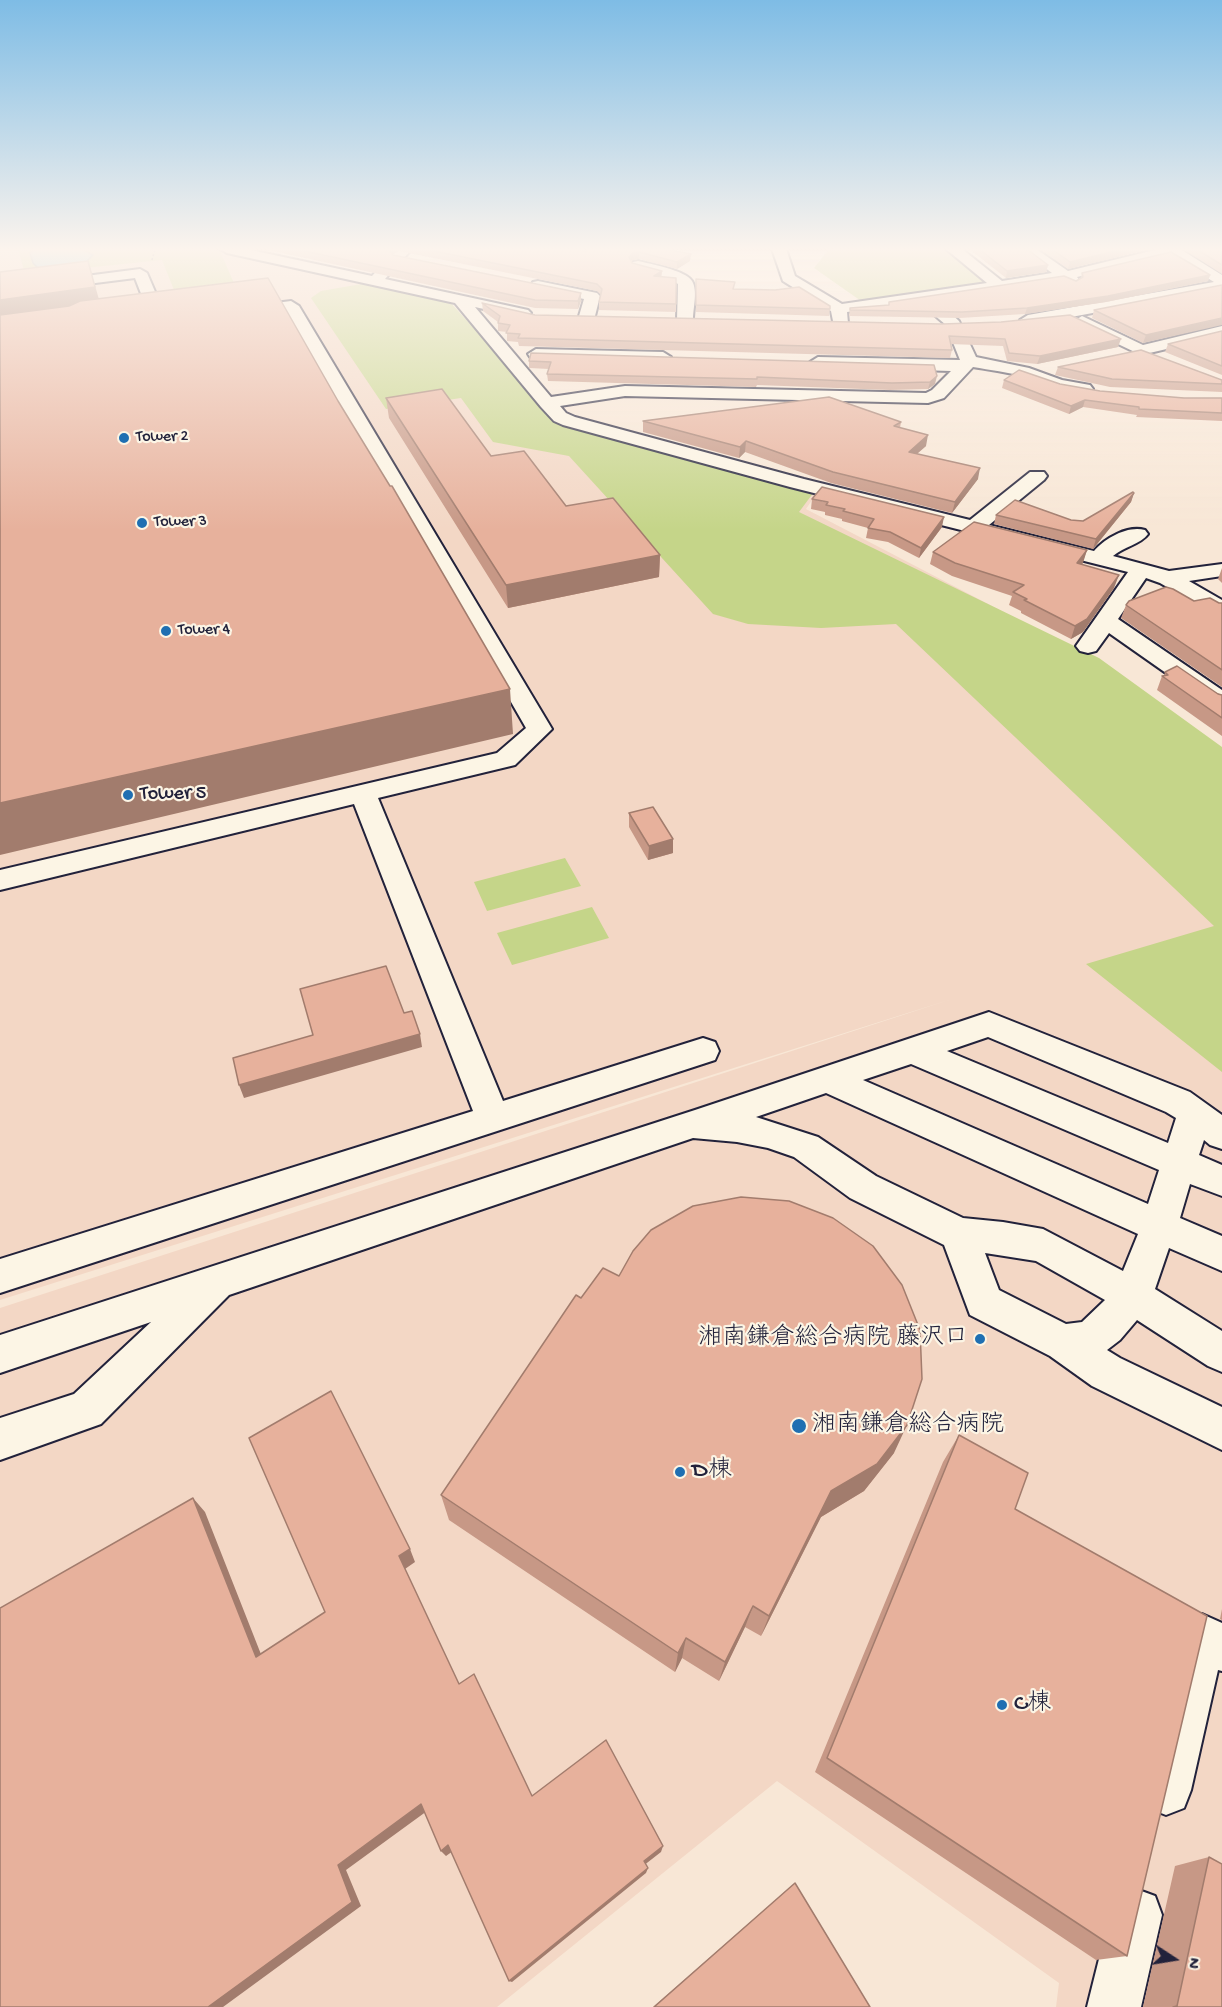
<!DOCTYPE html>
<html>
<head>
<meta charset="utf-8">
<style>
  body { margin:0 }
  #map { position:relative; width:1222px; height:2007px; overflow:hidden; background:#f8e7d6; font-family:"Gochi Hand",sans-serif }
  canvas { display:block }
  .north { position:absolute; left:1144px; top:1929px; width:60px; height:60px; -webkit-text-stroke:4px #fcf5e5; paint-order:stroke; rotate:102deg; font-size:16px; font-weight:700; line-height:24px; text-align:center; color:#22223b }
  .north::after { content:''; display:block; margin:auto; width:21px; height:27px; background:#22223b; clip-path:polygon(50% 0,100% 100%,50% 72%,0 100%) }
</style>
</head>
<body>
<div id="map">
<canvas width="1222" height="2007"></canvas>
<div class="north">N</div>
</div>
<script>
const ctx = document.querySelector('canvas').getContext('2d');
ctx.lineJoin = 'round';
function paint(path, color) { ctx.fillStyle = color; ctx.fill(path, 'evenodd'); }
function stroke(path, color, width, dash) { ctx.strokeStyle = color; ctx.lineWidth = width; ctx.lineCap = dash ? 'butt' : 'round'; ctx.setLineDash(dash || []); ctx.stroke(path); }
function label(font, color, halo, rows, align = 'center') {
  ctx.font = font + ' "Gochi Hand","Klee One",sans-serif'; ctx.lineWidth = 4.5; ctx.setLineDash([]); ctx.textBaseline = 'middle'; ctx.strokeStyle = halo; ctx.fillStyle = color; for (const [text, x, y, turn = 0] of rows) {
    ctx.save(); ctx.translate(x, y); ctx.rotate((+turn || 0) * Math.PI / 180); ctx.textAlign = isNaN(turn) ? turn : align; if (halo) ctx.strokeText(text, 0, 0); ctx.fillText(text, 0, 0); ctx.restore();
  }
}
paint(new Path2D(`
  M0,249H213L449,301L557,425L818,491L806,509L1088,656L1222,752V2007H1056L1059,1983L777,1781L497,2007H0V1308L952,999L0,1300Z`), '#f3d7c5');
paint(new Path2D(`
  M18,249L90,252L82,249H213L220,251L240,297L178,300L162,260L25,274Z
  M829,249H943L990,284L861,301L814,268Z
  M367,283L449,301L562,424L814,492L799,512L1099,658L1222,747V1072L1086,964L1214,926L896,624L821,628L748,624L713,614L569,456L493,442L461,398L386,409L311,298L321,291Z
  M565,858L581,886L487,911L474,882Z
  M592,907L609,938L512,965L497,933Z`), '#c5d589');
const water = new Path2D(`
  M35,249H82L93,255L85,263L38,268L33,263L30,253Z`);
paint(water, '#7fc9e0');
stroke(water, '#5a869e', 1.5);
const minor = new Path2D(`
  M220,249H246L372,276L397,249H412L385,279L528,310L531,313L528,316L523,318L475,307L551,397L625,386L926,393L932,390L951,371L818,367L810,362L818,357L960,360L946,325L919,302L847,312L848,323L846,326H834L831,311L783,281L772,249H786L795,276L842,304L987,283L946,249H962L1002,281L1052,273L1020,249H1036L1068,271L1159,249H1180L1222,275V289L1028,325L1020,320L1028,315L1214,282L1170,255L1077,277L1080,281L1073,285L1063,280L935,299L959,321L976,357L1029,368L1062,380L1090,385L1093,389L1090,393C1068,398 1046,384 1025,377C1008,372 990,370 973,367L944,398L928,403L625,396L560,406L566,413L575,417L804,479L970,520L1030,472H1044L1047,476L1044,480L989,525L1094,551C1105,538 1128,525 1145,530L1148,534C1141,544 1123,547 1113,556L1169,571L1222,564V576L1189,581L1222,600V616L1214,614L1160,583L1146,578L1118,619L1222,690V708L1213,706L1109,633L1096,651L1088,653L1080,651L1076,646L1128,572L790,487L563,425L554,421L541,407L455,303L227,253Z
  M638,261C650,264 685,270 692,281C698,291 693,308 693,319L690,322L685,324L677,319L678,284L671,279L633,268L631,265L633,262Z
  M140,269L147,273L168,322L166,325H154L152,322L135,278L0,295V287Z
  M538,281L597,293L600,296L595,316L587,321L582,319L579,316L584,299L533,288L531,285L533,282Z
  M291,301L299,306L552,729L515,765L378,798L503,1101L703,1038L715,1042L719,1051L715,1060L0,1293V1259L473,1111L354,804L0,890V870L497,753L526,728L286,311L243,317L235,312L243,307Z
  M1082,316L1143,345L1222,326V336L1141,355L1076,324L1074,321Z
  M536,349L663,352L671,357L663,362L530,357L528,354Z
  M989,1012L1190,1092L1222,1115V1149L1210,1145L1204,1140L1199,1155L1222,1165V1196L1190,1184L1180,1218L1222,1236V1271L1169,1248L1155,1289L1222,1331V1372L1208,1366L1137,1320L1120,1340L1107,1350L1120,1358L1222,1407V1450L1092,1386L1050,1356L970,1315L944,1245L850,1198L794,1157L768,1148L737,1142L693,1138L229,1295L101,1424L0,1460V1418L74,1394L151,1322L0,1373V1335L695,1110ZM988,1037L1166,1112L1176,1118L1168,1143L947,1051ZM911,1064L1159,1170L1148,1204L863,1080ZM826,1093L1138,1234L1123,1271L1043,1229L1003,1222L963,1218L876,1176L818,1137L756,1117ZM985,1253L1036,1261L1105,1300L1082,1322L1066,1324L999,1290Z
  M1202,1614L1222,1623V1671L1218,1670L1191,1790L1184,1808L1166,1815L1148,1808L1141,1790L1179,1637L1186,1621Z
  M1136,1889L1155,1896L1162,1915L1141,2007H1087L1110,1915L1117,1896Z`);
stroke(minor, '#22223b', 4);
stroke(new Path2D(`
  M152,260L155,249`), '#22223b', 1.5, [2, 2]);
paint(minor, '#fcf5e5');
paint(new Path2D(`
  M264,249H576L585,251L666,249L690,261L677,269L639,259L633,260L631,261L632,263L662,271L661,277L676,278V312L599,310V302L601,295L597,291L399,251L392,255L581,293V301L578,309L535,308Z
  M969,249H1027L1048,265L1046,272L1006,278Z
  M1040,249H1150L1068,269Z
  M1183,249H1222V274Z
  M1082,273L1210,275L1208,281L1106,302L1025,314L960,318L849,316L850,308L888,305L1076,281L1081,278Z
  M696,279L734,289L830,309L829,316L696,312Z
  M1222,285L1143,343L1092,318L1094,310Z
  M482,303L535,315L942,324L1118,347L1037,364L1007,361L1003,346L950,344L952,350L950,358L519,346L518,342L507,341V332L498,331V322L483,311Z
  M1222,331V375L1165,352L1168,344Z
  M529,361L934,365L935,384L928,389L890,390L757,385L756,387L548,381L547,374L549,369L529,368Z
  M1058,367L1222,380V392L1110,387L1055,375Z
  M1004,380L1060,384L1100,391L1184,398H1222V421L1136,417L1137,415L1083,407L1069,414L1002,388Z
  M386,398L491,456L566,506L660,555L659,577L508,608L389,418Z
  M643,421L901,422L900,428L926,446L917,454L978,479L952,513L831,483L745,452L739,458L643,432Z
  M1134,493L1131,502L1093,549L994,524L996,515L1083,521Z
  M812,499L942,527L919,558L888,542L866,538L868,528L842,521V519L825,515V512L811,509Z
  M1087,550L1082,564L1114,588L1083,632L1071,639L1021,613V611L1009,605L1012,596L952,576L930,564L933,552Z
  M1222,568V583L1218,579Z
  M1194,601L1222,603V687L1121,618L1126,605Z
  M1165,672L1222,695V736L1157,690L1162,676H1164Z
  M629,813L673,853L648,860L629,827Z
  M959,1435L1015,1509L1127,1956L1096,1960L815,1772L943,1462Z
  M894,1453L864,1491L821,1517L761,1636L745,1627L719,1681L682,1658L675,1672L449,1520L441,1495Z
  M1222,1609V1620L1220,1619Z
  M1209,1857L1222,2007H1143L1175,1866Z
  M795,1883L870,2007H653L788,1889Z`), '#c79886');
paint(new Path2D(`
  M390,249H399V251L390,256L389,250Z
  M1123,249H1150L1068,269L1070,262Z
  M639,252V259L633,260L629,264V257L633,253Z
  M691,254L690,261L677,269V262Z
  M88,261L106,324L0,340V300Z
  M1048,265L1046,272L1006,278L1007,271Z
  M662,271L661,279L654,276Z
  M1210,275L1208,281L1106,302L1025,314L1027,308Z
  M581,293V301L578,309V301Z
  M1222,318V325L1143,343L1146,335Z
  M1121,339L1118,347L1037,364L1040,356Z
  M937,376L935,384L928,389L930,382Z
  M1085,400L1083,407L1069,414L1071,406Z
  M928,435L926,446L906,463L909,452Z
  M746,441L745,452L739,458L740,447Z
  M980,468L978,479L952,513L955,502Z
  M1134,493L1131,502L1093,549L1096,539Z
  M944,517L942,527L919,558L921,548Z
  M1087,550L1083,563L1073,576L1077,563Z
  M660,555L659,577L508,608L506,585Z
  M1119,575L1114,588L1083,632L1071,639L1075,626Z
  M510,689L513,734L0,855V803Z
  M673,839V853L648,860L649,846Z
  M420,1034L422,1047L244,1098L239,1085Z
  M907,1425L894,1453L864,1491L821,1517L761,1636L769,1616L831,1491Z
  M193,1498L205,1512L266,1667L256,1657Z
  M410,1549L415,1562L405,1569L399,1556Z
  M753,1606L745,1627L719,1681L725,1662Z
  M686,1638L682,1658L675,1672L678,1653Z
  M421,1804L427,1811L346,1870L361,1906L223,2007H208L338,1865Z
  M448,1845L453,1851L446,1856L441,1851Z
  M663,1846L661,1852L643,1866L644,1861Z
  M648,1868L646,1873L512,1982L509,1981Z`), '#a27c6d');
const building = new Path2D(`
  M295,249H390L389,250L393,255L581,293L578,301L535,300Z
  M424,249H576L585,251L589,249H666L691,254L677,262L639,252L633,253L629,257L632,263L662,271L654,276L676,278V304L599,302L602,289L597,284Z
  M979,249H1027L1048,265L1007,271Z
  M1052,249H1123L1070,262Z
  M1196,249H1222V265Z
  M1171,252L1210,275L1108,296L1027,308L962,312L850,310V308L889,305V302L1064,276L1076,281L1083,277L1082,273Z
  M88,261L95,287L0,300V272Z
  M268,278L338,401L390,486H392L510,689L0,803V315L69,306L80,301Z
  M696,279L735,282L733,289L775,290L799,287L830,306V309L696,305Z
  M1222,285V318L1146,335L1094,310Z
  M482,303L535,315L942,324L1001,322L1070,315L1121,339L1040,356L1009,353L1005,339L949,336L952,350L518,338L520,334L506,333L510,325L498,323L500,316Z
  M1222,331V366L1168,344Z
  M1141,350L1222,380V384L1112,379L1058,367Z
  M531,353L934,365L937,376L930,382L892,383L757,377V379L547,374L551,362L529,361Z
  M1019,370L1060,384L1100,391L1184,398H1222V413L1139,409V407L1085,400L1071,406L1004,380Z
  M442,389L491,456L524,451L566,506L613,498L660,555L506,585L386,398Z
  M829,397L901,422L894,426L928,435L909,452L980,468L955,502L833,472L746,441L740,447L643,421Z
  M822,487L944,517L921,548L890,532L868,528L874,519L843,511L845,509L826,505L828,502L812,499Z
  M1133,492L1134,493L1096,539L996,515L1015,500L1071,520L1083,521Z
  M974,522L1087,550L1077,563L1119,575L1087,619L1075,626L1024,600L1027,599L1013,592L1024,585L955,563L933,552Z
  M1166,587L1173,589L1194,601L1210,598L1219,603H1222V670L1126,605L1129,601Z
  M1177,666L1218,694L1222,695V718L1162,676L1168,675L1165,672Z
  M653,807L673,839L649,846L629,813Z
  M386,966L404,1013L412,1011L420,1034L239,1085L233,1058L313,1035L300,989Z
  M741,1197L789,1201L833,1218L873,1246L902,1285L920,1330L922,1379L907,1425L877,1464L831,1491L769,1616L753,1606L725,1662L686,1638L678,1653L441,1495L576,1295L581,1298L603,1268L619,1276L633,1251L651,1230L693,1206Z
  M331,1391L410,1549L399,1556L459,1684L474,1674L532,1796L606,1740L663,1846L644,1861L648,1868L509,1981L448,1845L441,1851L421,1804L338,1865L352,1902L208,2007H0V1608L193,1498L256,1657L325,1612L249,1438Z
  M959,1435L1028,1473L1015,1509L1207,1616L1127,1956L827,1758Z
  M1209,1857L1222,1864V2007H1173L1177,2006Z
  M795,1883L870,2007H654Z`);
paint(building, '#e7b19c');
stroke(building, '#a27c6d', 1.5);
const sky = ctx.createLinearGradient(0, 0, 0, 530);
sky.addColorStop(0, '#7ebce5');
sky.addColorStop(0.47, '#fcf4ed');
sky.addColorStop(1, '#fcf4ed00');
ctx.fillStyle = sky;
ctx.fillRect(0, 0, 1222, 530);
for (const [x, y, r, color] of [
  [124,438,6,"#1f6fb2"],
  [142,523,6,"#1f6fb2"],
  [166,631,6,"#1f6fb2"],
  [128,795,6,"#1f6fb2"],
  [980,1339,6,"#1f6fb2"],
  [799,1426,8,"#1f6fb2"],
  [680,1472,6,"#1f6fb2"],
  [1002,1705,6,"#1f6fb2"]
]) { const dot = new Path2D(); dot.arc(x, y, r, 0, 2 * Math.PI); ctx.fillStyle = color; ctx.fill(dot); stroke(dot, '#fcf5e5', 2); }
label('16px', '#22223b', '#fcf5e5', [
  ["Tower 2",136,438],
  ["Tower 3",154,523],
  ["Tower 4",178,631]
], 'left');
label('20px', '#22223b', '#fcf5e5', [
  ["Tower 5",140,795]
], 'left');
label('24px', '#22223b', '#fcf5e5', [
  ["湘南鎌倉総合病院 藤沢口",968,1339,"right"],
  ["湘南鎌倉総合病院",812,1426],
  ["D棟",692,1472],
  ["C棟",1014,1705]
], 'left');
</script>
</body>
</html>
